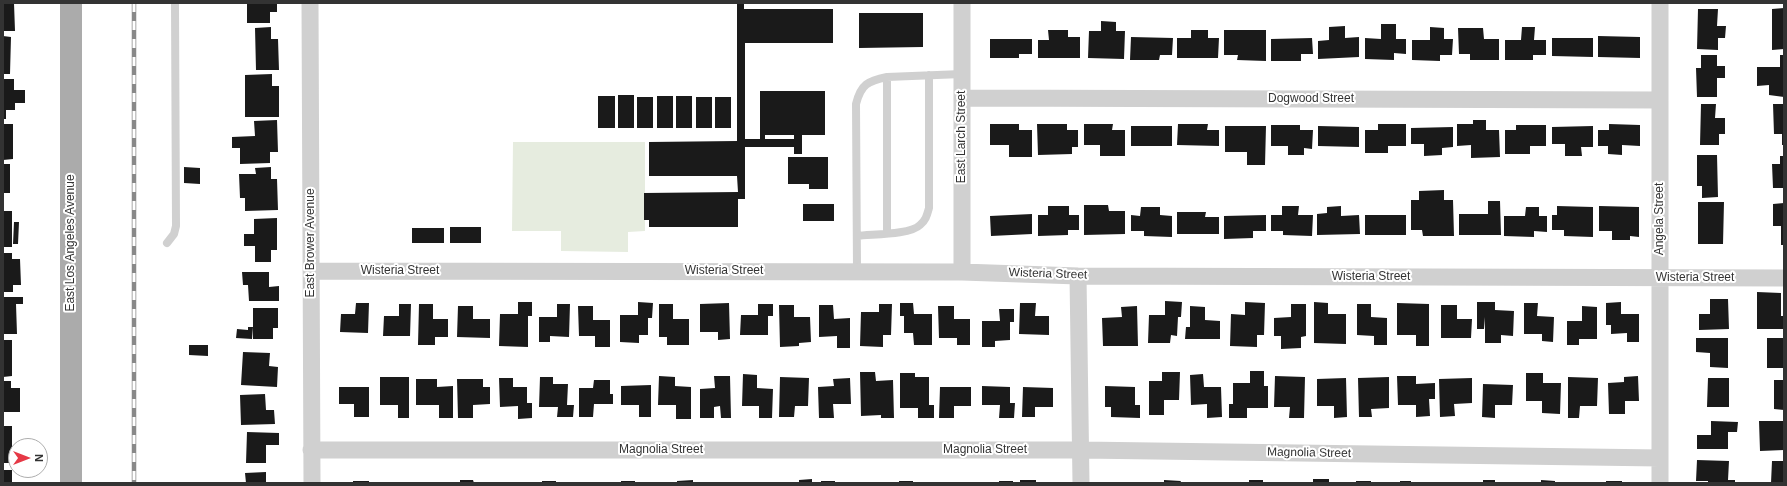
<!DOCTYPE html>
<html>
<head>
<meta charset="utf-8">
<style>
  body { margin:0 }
  #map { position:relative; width:1787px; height:486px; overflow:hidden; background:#fff; font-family:Arial,sans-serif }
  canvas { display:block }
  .frame { position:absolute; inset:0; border:4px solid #333; pointer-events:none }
  .north { position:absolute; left:8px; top:438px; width:40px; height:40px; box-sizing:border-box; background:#fff; border:1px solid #adadad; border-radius:50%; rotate:90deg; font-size:11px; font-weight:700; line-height:16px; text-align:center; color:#333 }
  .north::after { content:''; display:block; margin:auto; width:14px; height:18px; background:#e63946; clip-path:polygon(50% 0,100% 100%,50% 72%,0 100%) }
</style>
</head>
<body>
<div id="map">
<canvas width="1787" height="486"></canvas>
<div class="frame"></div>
<div class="north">N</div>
</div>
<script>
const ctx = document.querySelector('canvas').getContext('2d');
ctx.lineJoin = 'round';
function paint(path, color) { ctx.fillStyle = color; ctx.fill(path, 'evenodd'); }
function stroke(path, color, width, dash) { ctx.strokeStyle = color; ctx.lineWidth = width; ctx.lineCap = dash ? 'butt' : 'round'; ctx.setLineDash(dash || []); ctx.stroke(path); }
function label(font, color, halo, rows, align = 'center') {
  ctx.font = font + ' Arial,sans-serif'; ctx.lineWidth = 4; ctx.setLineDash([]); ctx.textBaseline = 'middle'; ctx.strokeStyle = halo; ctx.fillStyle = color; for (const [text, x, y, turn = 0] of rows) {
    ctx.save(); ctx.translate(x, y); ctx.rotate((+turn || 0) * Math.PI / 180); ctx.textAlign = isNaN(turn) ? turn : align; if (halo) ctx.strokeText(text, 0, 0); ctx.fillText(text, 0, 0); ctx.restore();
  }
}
paint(new Path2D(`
  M513,142H645V231L628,232V252L561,251V231H512Z`), '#e6ecdf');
paint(new Path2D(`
  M3,3H14L15,31H3Z
  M247,3H277V12H270V23H247Z
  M737,3H744V9H833V43H745V139H760V91H825V135H802V154H794V147H745V199H738V227H649V220H644V193L738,192L737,176H649V142L737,141ZM765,135H794V139H765Z
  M1784,8V49L1772,50V9Z
  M1698,9H1718L1717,26H1726L1725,38H1718V50L1697,49Z
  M859,13H923V47L859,48Z
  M1101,21L1116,22V31H1125L1124,59L1088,58L1089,31H1101Z
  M1381,24H1396V39H1406V54L1394,53V60L1365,59V38L1381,39Z
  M1345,26V38L1359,37V57L1318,59V41L1329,40V27Z
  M271,27V39H278L279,70H256L255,28Z
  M1430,27L1444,28V39H1453L1452,55H1440V61L1412,60V40H1430Z
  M1522,27H1535L1534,40H1546V55H1533V60H1505V40H1521Z
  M1458,28H1483L1484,39H1499V60H1470V54H1459Z
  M1048,30H1068V37H1080V58H1038V40H1049Z
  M1191,30H1208V38H1219L1218,58H1177V38H1191Z
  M1224,30H1266V61L1237,60L1238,55H1224Z
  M3,36L11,37L10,74H3Z
  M1598,36L1640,37V58L1598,57Z
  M1131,37L1173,38L1172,55H1160L1159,60H1130Z
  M1312,38L1313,54H1301V61H1271V39Z
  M1552,38H1593V57L1552,56Z
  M990,39H1032V54H1019V58H990Z
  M1701,55H1717V66H1725V78H1717V97H1697L1696,68H1701Z
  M1780,55H1784V97L1769,95V85L1757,86V67H1780Z
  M272,74V86H279V117H245V75Z
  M3,79H14V90H25V103H15V110H6V119H3Z
  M618,95H634V128H618Z
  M598,96H615V128H598Z
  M657,96H673V128H657Z
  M676,96H692V128H676Z
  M637,97H653V128H637Z
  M696,97H712V128H696Z
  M715,97H731V128H715Z
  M1701,104H1716L1715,118H1725V134H1719V145H1700Z
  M1773,104H1784V145H1782V134H1774Z
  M277,120L278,152H270V163L240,164V148H232V137L255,136L254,121Z
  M1473,120H1486V130H1499L1500,157L1471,158V145L1457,146V124H1473Z
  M3,124H13V159L3,160Z
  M990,124H1019V130H1032V157H1009V145H990Z
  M1037,124H1067V130H1078V147H1072V154L1038,155Z
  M1084,124H1113L1112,130H1125V156H1100V145H1084Z
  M1178,124H1208L1207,130H1219V146L1177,145Z
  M1378,124H1406V146H1388V153H1365V130H1378Z
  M1609,124L1640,125V146L1622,145V155L1608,154V146H1598V130H1609Z
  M1271,125H1300V130H1313L1312,149L1304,148V155H1288V146H1271Z
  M1516,125H1546V146H1530V154H1505V130H1516Z
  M1131,126H1172V146H1131Z
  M1225,126H1266L1265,165H1247V152H1225Z
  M1318,126L1359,127V147L1318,146Z
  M1593,126V147H1581L1582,156H1565V144H1552V127Z
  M1453,127V147L1442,148V155L1424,156V144H1411V128Z
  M1697,155H1717L1718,197L1702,198V186H1697Z
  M1780,156H1784V188H1773L1772,164H1780Z
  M788,157H828V189H809V184H788Z
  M3,164H10V193H3Z
  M184,167L200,168V184L184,183Z
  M271,167V179H277L278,210L245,211V198H240L239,174H256L255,168Z
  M1444,190V200H1453L1454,236H1423L1422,230H1411V200H1419V191Z
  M1488,201H1500L1501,235H1459V214H1488Z
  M1698,202H1724L1723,244H1698Z
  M1784,203V245H1781V226H1773V204Z
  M803,204H834V221H803Z
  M1084,205H1108L1109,211H1125V234L1084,235Z
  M1048,206H1069V215H1079V230H1068V235L1038,236V215H1048Z
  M1282,206H1299L1298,215H1313L1312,236L1283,235V231H1271V215H1282Z
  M1341,206V216L1359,215L1360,234L1317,235V214L1327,213V207Z
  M1557,206L1593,207V237L1564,236V230H1552V215H1557Z
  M1599,206L1639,207V237L1630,236V240H1612V231H1599Z
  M1141,207H1160V215L1172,216V237L1144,236V231H1131V215L1140,216Z
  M1526,207H1539V216H1547V232L1534,231V237L1504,236V216H1525Z
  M3,211H12V247H3Z
  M1177,212H1206L1205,217H1219V234H1177Z
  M1032,214V234L991,236L990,216Z
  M1266,215V231H1253V238L1224,239V216Z
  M1365,215H1406V235H1365Z
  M277,218V250H271V262H255V246H244V234H254V219Z
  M14,222H19L18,244H13Z
  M450,227H481V243H450Z
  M412,228H444V243H412Z
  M3,253H12V259H20L21,285H13V292H3Z
  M242,272H269V287L279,286V301H249L248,285H243Z
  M1757,292L1781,293V316H1784V329H1757Z
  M3,297H23V304H16L17,334H3Z
  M1710,299H1728L1729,329L1699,330V314H1710Z
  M1165,301L1182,302L1181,317H1178L1177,336L1171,335L1170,343H1148L1149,315H1165Z
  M518,302H532V316H528V347L499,346L500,314H518Z
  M638,302L653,303L652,318H648V335H639V343L620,342V315H638Z
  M1245,302L1265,303L1264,335H1257V347L1230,346L1231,314L1245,315Z
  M1314,302L1328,303V314H1346V344L1314,343Z
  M1477,302H1495V310L1514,311L1513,336L1501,335V343H1485V317L1484,329H1477Z
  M1621,302V314H1639V342H1627V333L1611,334V325H1606V303Z
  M356,303H369L368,333L340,332L341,314H355Z
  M729,303L730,339L718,340V332H700V304Z
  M900,303H913L914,314H932V345H914L913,333H904V316H900Z
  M1020,303H1036L1035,316H1049V335L1019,334Z
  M1397,303L1429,304V346H1416V335H1397Z
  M1524,303H1538L1537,316L1554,317L1553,342L1542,341V334H1524Z
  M399,304H411L410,336H383L384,316H399Z
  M419,304H433V319H448V337H435V345H418Z
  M557,304H570L569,337L550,336V342H539V317H557Z
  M659,304H673V319H689V345H667V337H659Z
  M758,304H773V316H768V335H740L741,315H758Z
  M879,304H892L891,335H883V347L860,346L861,312H879Z
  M1291,304H1306V336L1301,337V348L1281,349V336H1274V318L1291,317Z
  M1357,304H1371V317L1387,318V345H1374V336L1357,335Z
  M779,305H794V317H810L811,342L799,343V346L780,347Z
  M819,305H833L834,319L850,318V348H837V336L819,337Z
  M1441,305H1457V319H1472L1471,338H1441Z
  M458,306H473V319H490V338L457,337Z
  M578,306H593V320H610V347H595V336H579Z
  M938,306H954V319H970V345H957V338H939Z
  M1137,306L1138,346H1103L1102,318L1122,317L1121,307Z
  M1190,306L1205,307V320L1220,321V339H1185L1186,327H1190Z
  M1582,306L1597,307V339H1579V345H1567V321H1582Z
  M253,308H278V328H273V339H253Z
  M999,309H1014V322H1010V340L995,341V347H982V321H1000Z
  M248,327H253L252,339L236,338L237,329L248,330Z
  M1696,338H1728V368L1710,367V353L1696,352Z
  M1767,338H1784V368H1767Z
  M3,340H12V376L3,377Z
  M189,345H208V356L189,355Z
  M243,352L270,353L269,366L278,367L277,387L241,385Z
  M1250,371H1264V386H1268V408H1247V418H1229V404H1233V383H1250Z
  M860,372H875L876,381L893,380L894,418H881V415L861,416Z
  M1162,372H1180L1179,400H1164V415H1149V381H1162Z
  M900,373H915V377H929V405H934V418H918V408H900Z
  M1526,373H1543V383H1561L1560,414L1542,413V401H1526Z
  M743,374L757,375V388L773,389L772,418H759V406H742Z
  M1203,374L1204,387H1221L1222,417L1207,418V404L1191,405L1190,375Z
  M659,376L675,377V386L691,387V419H676V405H658Z
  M714,376H730L731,418H721L720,406L714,407V418H700V389L715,388Z
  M1275,376L1305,377L1304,418H1289L1290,407H1274Z
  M1397,376H1416V384L1435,383V399H1429L1430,416L1416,417V405H1398Z
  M1638,376L1639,401H1625V414H1609L1608,383L1624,382V377Z
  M380,377H409V418H398V405H380Z
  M540,377H553V384H568L567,405H574L573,417H557L558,407H539Z
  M780,377L809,378L808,406H795L794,417H779Z
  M1389,377V408L1371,409L1372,417H1359L1358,378Z
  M1568,377L1598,378L1597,406H1580L1579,418H1568Z
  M499,378H513V387H527V403H532V418L518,419V406L500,407Z
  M850,378L851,404H833L834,418H819L818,387L834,386L833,379Z
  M1346,378L1347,417L1334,418V406H1317V379Z
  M1472,378V403L1454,404L1455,416L1440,417L1439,379Z
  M1708,378H1729V407H1707Z
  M416,379H437V387L453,386V418H439V405H416Z
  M457,379H483V387H490V404L473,405V418H458Z
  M594,380H610V394H613V404H594L593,417H579V388H593Z
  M1774,380H1784V410L1774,409Z
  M3,381H11V388H20V412H3Z
  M1483,384L1513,385L1512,405H1495V418L1482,417Z
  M651,385V417H639V405H621V386Z
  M982,386L1010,387V403H1015L1014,418H999L1000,405H982Z
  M1105,386L1135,387V405H1140V418L1111,417V407H1105Z
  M339,387H369V417H354V404H339Z
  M940,387H971V406H954V418H939Z
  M1023,387L1053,388V407H1035V417H1022Z
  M265,394L266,410H274L275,424L241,425L240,395Z
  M1711,421L1738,422L1737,432H1728V449H1697V435H1711Z
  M1759,421H1784V450L1760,451Z
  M3,426H12V463H3Z
  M247,432L279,433V445H266V463H246Z
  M1697,460L1729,461L1728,480H1735V483H1708V481H1696Z
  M1772,461H1784V483H1771Z
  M3,470H12V483H3Z
  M266,472V483H246L245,473Z
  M812,479V483H799V480Z
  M1313,479H1329V483H1313Z
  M460,480H473L474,483H460Z
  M693,480V483H677V481Z
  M1020,480H1036V483H1020Z
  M1164,480L1181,481L1180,483H1164Z
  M1249,480H1263V483H1249Z
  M1483,480H1495V483H1483Z
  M1541,480L1555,481V483H1541Z
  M353,481H369V483H353Z
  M542,481H556V483H542Z
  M621,481H635V483H621Z
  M821,481H835V483H821Z
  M899,481H913V483H899Z
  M999,481H1013V483H999Z
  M1356,481H1371V483H1356Z
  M1400,481H1411V483H1400Z
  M1606,481H1622V483H1606Z`), '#1a1a1a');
stroke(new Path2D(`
  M887,233V77
  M857,236C872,234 910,235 920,225C926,220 927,215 929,208V75
  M167,243L174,234L176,226L175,3
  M857,271L856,104C861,84 868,81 887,77L962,74`), '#d0d0d0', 8);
stroke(new Path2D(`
  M310,3L312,483
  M962,3V272
  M1660,3V483
  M962,98L1660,100
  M311,271L962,272L1078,276L1784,278
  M1078,276L1081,483
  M311,450H1082L1660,458`), '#d0d0d0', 17);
stroke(new Path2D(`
  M71,3V483`), '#ababab', 22);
const rail = new Path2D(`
  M134,3V483`);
stroke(rail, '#888', 4.5);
stroke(rail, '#fff', 3, [9]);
label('12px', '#333', '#fff', [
  ["Dogwood Street",1311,99],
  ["East Larch Street",962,137,-90],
  ["Angela Street",1660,219,-90],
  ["East Los Angeles Avenue",71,243,-90],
  ["East Brower Avenue",311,243,-90],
  ["Wisteria Street",400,271],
  ["Wisteria Street",724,271],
  ["Wisteria Street",1048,274,2],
  ["Wisteria Street",1371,277],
  ["Wisteria Street",1695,278],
  ["Magnolia Street",661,450],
  ["Magnolia Street",985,450],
  ["Magnolia Street",1309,453,1]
]);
</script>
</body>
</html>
